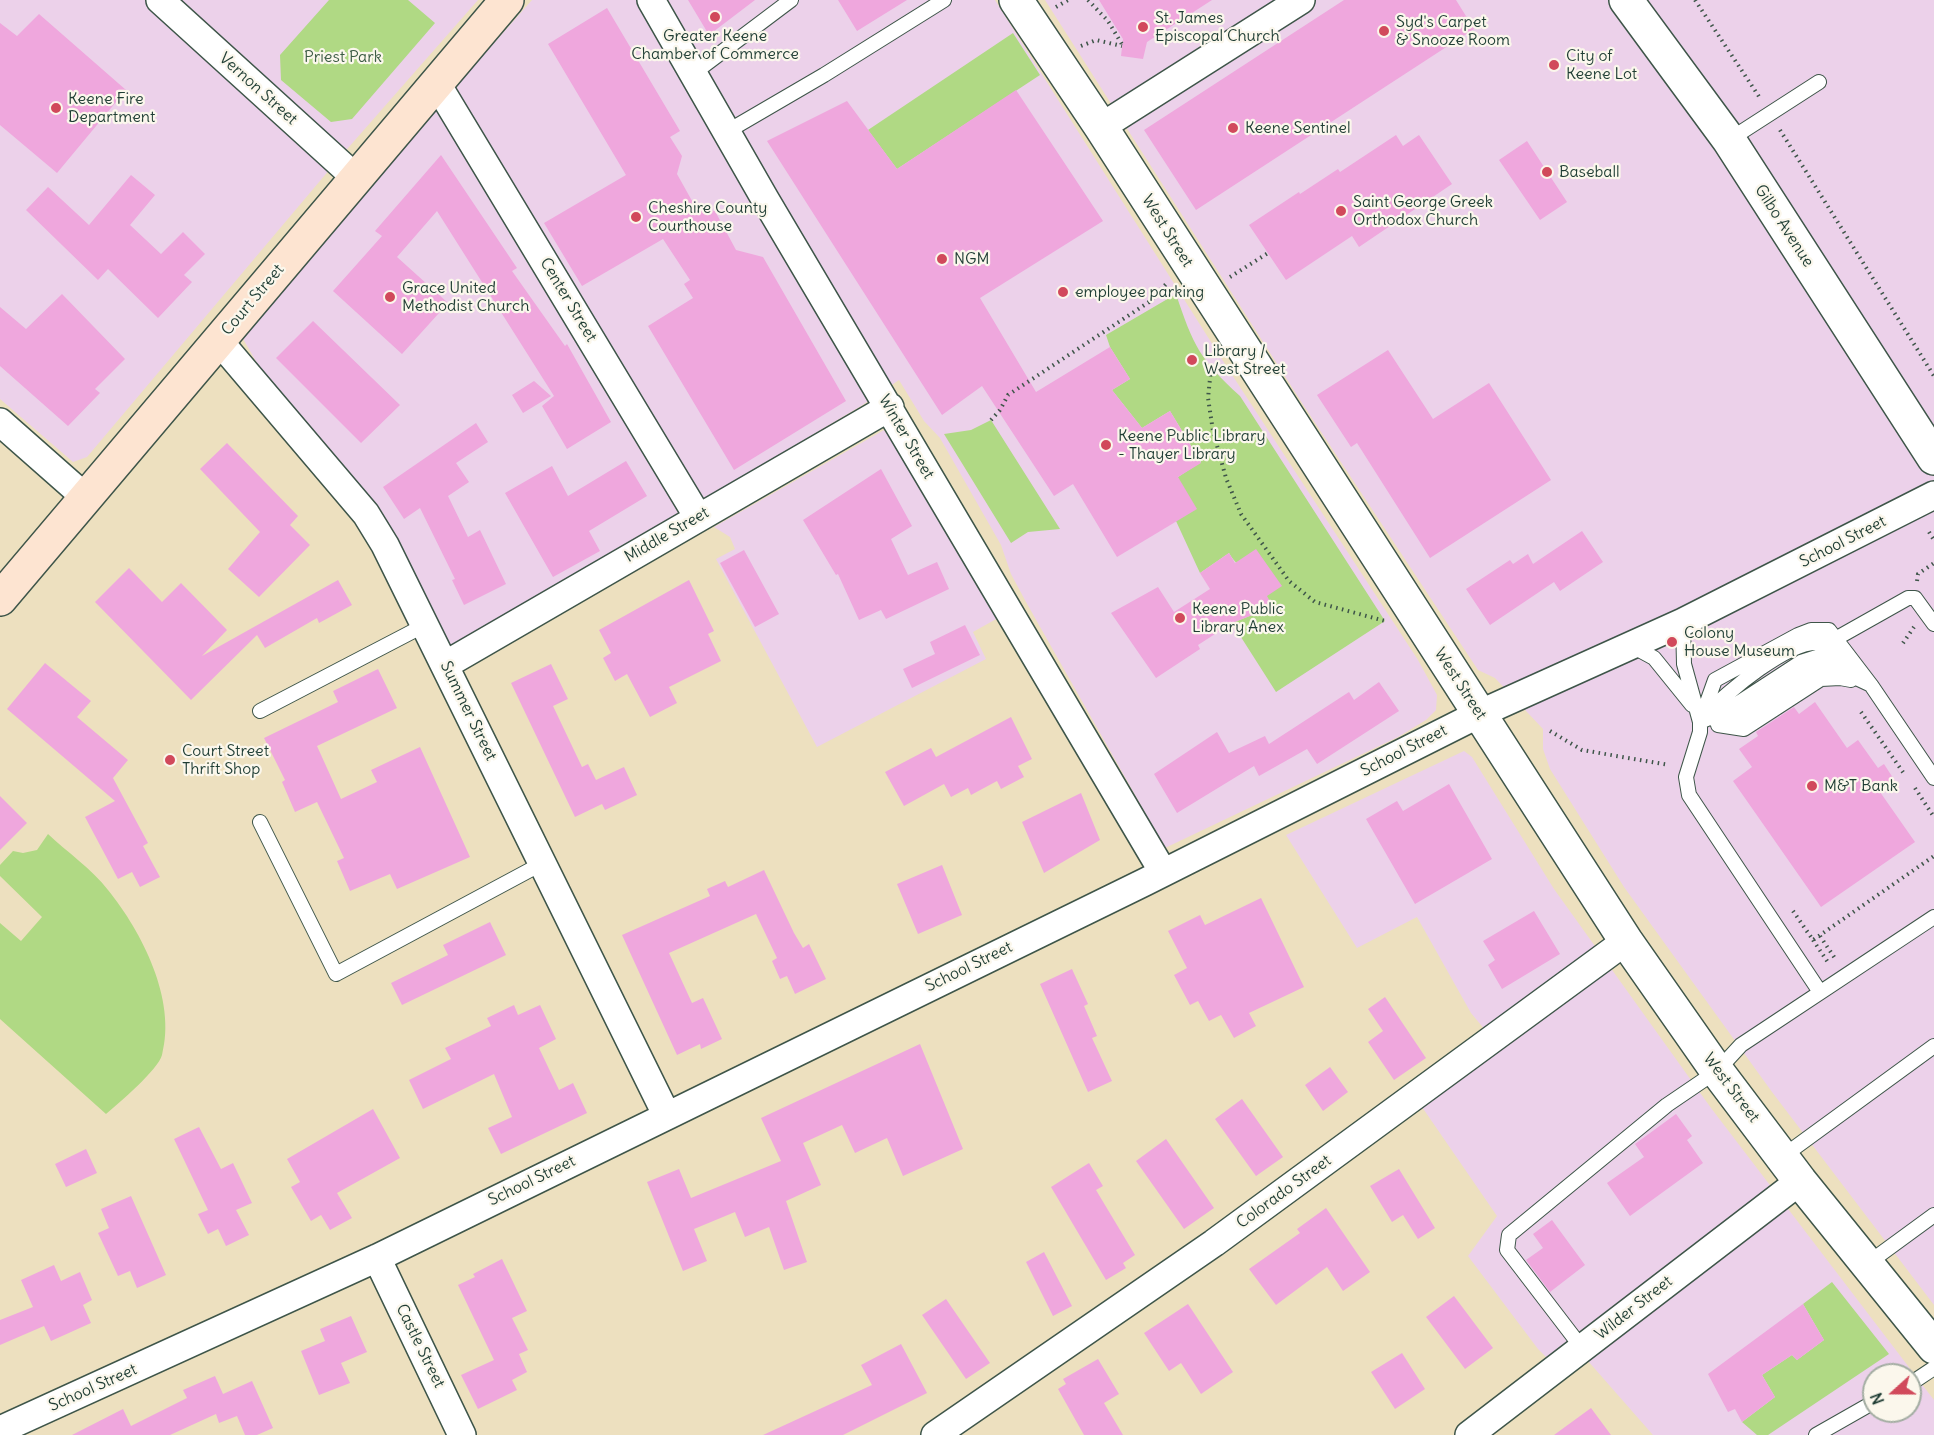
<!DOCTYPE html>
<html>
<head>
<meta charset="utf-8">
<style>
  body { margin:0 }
  #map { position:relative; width:1934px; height:1435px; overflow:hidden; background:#ede0bf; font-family:Delius,sans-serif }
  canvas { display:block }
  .north { position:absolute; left:1862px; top:1363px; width:60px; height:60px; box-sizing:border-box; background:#fbf7ec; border:2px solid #a3ada2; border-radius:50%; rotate:249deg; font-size:16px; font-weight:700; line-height:24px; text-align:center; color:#1f3d34 }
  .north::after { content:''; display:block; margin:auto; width:21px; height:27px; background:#d1495b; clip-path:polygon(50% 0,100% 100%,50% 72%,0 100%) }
</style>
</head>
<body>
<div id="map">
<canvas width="1934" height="1435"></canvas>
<div class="north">N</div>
</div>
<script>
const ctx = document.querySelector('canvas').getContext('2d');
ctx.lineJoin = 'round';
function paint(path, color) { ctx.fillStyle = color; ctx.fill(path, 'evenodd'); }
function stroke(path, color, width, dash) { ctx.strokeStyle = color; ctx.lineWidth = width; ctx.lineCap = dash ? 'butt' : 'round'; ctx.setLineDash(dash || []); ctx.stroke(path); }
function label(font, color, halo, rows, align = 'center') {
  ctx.font = font + ' Delius,sans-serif'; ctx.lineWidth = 4.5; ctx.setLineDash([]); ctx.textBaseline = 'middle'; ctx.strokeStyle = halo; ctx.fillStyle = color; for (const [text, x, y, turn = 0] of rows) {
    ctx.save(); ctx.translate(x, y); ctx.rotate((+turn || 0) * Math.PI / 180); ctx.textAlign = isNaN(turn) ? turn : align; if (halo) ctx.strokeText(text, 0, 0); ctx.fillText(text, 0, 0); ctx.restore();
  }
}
paint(new Path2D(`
  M0,0H478L341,156L87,457L73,462L0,399Z
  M532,0H995L1223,361L1418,660L1437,695L1436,710L1426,720L1398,737L1165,848L1026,602L1011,574L1001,545L940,438L924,421L899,380L861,406L468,640L449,645L265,377L242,337L376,177Z
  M1045,0H1934V1305L1772,1092L1624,887L1550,769L1543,749V729L1495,678L1478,670L1302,403Z
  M884,430L895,445L998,618L973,632L986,659L817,747L716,559L735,549L730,537L714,527Z
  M1464,751L1472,757L1554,889L1711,1108L1934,1400V1435H1653L1588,1361L1565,1376L1538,1349L1468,1256L1497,1216L1422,1107L1500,1048L1471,1013L1417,917L1357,948L1286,835ZM1874,1375H1910V1411H1874Z`), '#ecd1ea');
paint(new Path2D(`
  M329,0H408L435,23L352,119L331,122L281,80L280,55Z
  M1013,33L1040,75L897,169L868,130Z
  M1176,294C1193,345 1200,360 1240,396L1385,621L1276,692L1232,623L1272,607C1264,586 1241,573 1229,553L1200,573L1176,521L1178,477L1201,462L1170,411L1142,428L1112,390L1130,379L1110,347L1106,335Z
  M991,420L1060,529L1028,532L1011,543L944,434L971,430Z
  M48,834C67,852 92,869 108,890C142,932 177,1000 162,1055C158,1070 119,1103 106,1114L0,1019V923L21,941L42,917L0,876V865L13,851L23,853L37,850Z
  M1832,1282L1889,1354L1768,1435H1757L1742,1422L1775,1397L1762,1375L1792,1355L1797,1360L1824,1340L1803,1304Z`), '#b0d984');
paint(new Path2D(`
  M688,0H755L709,35Z
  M838,0H907L857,31Z
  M1099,0H1212L1147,42L1143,59L1121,56L1123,39Z
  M1344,0H1456L1474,29L1196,210L1144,130Z
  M607,8L680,131L670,137L682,156L677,174L696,208L715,211L736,250L763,257L846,401L734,470L648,326L693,298L684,284L690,280L663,239L582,286L544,223L626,175L548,44Z
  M39,14L126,90L57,173L0,125V23L17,36Z
  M1016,90L1103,221L980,298L1036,392L1110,347L1130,379L1112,390L1142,428L1170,411L1201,463L1178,477L1197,509L1117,557L1073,484L1054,496L982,386L942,415L767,141L847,101L897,169Z
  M1396,135L1403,146L1419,135L1452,184L1359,247L1352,236L1286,280L1249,225L1299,192L1300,194L1338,169L1340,172Z
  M1527,141L1567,202L1540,220L1499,160Z
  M441,155L517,268L512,271L565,346L567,344L611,422L567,449L542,406L554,396L437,211L397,257L448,303L402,354L333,291L382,236L375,231Z
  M131,175L155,195L130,225L161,254L183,232L205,254L184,275L192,282L158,318L108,269L98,280L26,210L48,187L89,225Z
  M62,294L125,359L95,389L100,393L68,426L0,366V307L26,329Z
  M313,321L400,405L361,443L276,358Z
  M1388,350L1433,419L1489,383L1551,480L1430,558L1357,443L1351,447L1317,395Z
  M534,381L551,396L523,413L512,395Z
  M476,423L488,442L456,463L469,482L448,496L468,537L480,530L506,584L464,605L452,580L455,579L420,508L404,519L383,487Z
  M227,443L298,516L290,525L310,545L259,597L228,569L260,532L200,469Z
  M626,461L647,496L589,531L600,551L553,577L505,493L552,466L568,496Z
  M881,469L912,526L891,539L908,575L937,562L949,589L886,619L881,610L859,620L838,574L836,575L803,520Z
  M1582,531L1603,562L1560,591L1554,582L1490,625L1466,589L1510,560L1513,564L1528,554L1533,564Z
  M1256,549L1282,586L1267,596L1273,607L1232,623L1198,645L1200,649L1156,678L1111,613L1158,587L1174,612L1210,589L1200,573L1229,553L1235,563Z
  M744,550L779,614L755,627L720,563Z
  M129,568L162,602L181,583L227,630L202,656L338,580L352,605L319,623L317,618L265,648L257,635L191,700L95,602Z
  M689,580L714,631L708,634L721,661L669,687L677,703L650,717L627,674L615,681L603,658L611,653L599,630Z
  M965,625L980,655L912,688L903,669L935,654L930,642Z
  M45,663L91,701L77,717L128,760L113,778L148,843L143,846L160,877L140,887L132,872L118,879L85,817L115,801L7,709Z
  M551,664L568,699L553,706L582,767L588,764L596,780L624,767L637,795L605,810L602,804L575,817L511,683Z
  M378,669L397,708L317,746L341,799L377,782L371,770L420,747L470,857L397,889L390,874L350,891L337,861L344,858L317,802L295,812L282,782L285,780L264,738L338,702L333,691Z
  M1379,682L1399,711L1317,764L1307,749L1259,776L1254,766L1177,813L1154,774L1217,732L1229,753L1265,736L1269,744L1349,692L1354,700Z
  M1815,702L1847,748L1858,740L1878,768L1884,764L1895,781L1880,792L1915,842L1821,907L1733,781L1752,767L1739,749L1758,736L1756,732L1794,707L1799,714Z
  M1011,717L1032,759L1018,766L1024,777L1001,789L997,781L971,795L968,788L951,797L944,784L904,806L885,772L931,748L936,757Z
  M1449,784L1492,859L1415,904L1366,819L1397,801L1403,811Z
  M1081,793L1100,840L1044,873L1022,822Z
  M0,796L27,823L0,850Z
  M942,865L962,915L918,934L897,884Z
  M764,870L794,933L803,948L809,944L826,979L795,994L787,976L780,979L772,961L777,958L756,914L669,953L692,1003L703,998L722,1039L701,1049L700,1044L677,1055L622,935L710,896L707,889L725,881L728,887Z
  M1261,898L1304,987L1249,1013L1256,1026L1234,1038L1221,1015L1209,1021L1198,1001L1190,1005L1174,975L1187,968L1168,931L1200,915L1205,925Z
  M1534,911L1560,954L1502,989L1488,965L1495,960L1483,941Z
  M490,922L506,955L402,1005L391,983L448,955L443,945Z
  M1072,969L1088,1004L1084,1006L1097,1036L1092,1038L1112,1081L1088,1092L1040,984Z
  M1385,997L1426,1058L1394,1080L1368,1042L1383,1031L1368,1009Z
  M514,1005L518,1015L540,1005L556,1039L539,1048L559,1090L573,1083L587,1113L501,1154L488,1128L512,1117L494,1074L423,1109L409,1080L451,1059L445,1048L491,1026L487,1018Z
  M920,1044L963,1149L903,1176L887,1138L855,1153L842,1125L803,1143L821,1185L786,1201L807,1262L784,1270L769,1227L745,1237L735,1212L694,1229L707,1261L683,1271L647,1182L679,1169L691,1198L781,1161L761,1118Z
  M1330,1067L1348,1092L1323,1111L1305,1085Z
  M1242,1099L1283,1157L1256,1176L1215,1119Z
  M373,1109L400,1158L337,1193L352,1218L330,1230L321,1215L311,1221L291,1187L300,1182L287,1159Z
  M1676,1114L1692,1136L1687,1140L1703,1163L1630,1216L1607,1183L1644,1157L1635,1144Z
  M199,1127L221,1169L233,1163L252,1203L236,1210L249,1235L226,1246L218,1229L208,1234L198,1214L208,1210L174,1139Z
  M1166,1139L1214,1208L1184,1229L1136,1161Z
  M86,1149L97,1173L66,1187L55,1164Z
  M1089,1163L1103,1186L1096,1190L1135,1255L1123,1263L1126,1268L1106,1280L1051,1187Z
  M1399,1169L1435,1228L1418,1239L1403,1215L1392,1222L1370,1186Z
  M131,1196L166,1275L137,1288L130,1271L118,1276L98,1233L109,1228L101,1209Z
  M1326,1208L1370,1272L1343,1291L1327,1267L1276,1305L1249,1269L1300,1233L1297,1229Z
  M1552,1220L1585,1265L1550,1292L1526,1260L1543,1248L1533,1234Z
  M1044,1252L1072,1306L1053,1316L1026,1262Z
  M502,1259L527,1311L512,1318L528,1350L519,1354L527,1372L512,1380L517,1390L478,1409L461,1375L494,1360L458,1285L475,1277L473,1274Z
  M54,1265L61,1281L80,1272L92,1300L83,1305L91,1323L51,1341L44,1326L0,1345V1320L33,1307L21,1280Z
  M1454,1296L1493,1348L1465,1369L1426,1317Z
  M946,1299L990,1363L966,1379L922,1315Z
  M1188,1304L1233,1372L1201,1394L1181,1363L1169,1371L1144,1333Z
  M1803,1304L1824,1340L1797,1360L1792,1355L1762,1375L1775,1397L1742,1422L1735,1409L1728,1412L1708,1374Z
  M351,1316L367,1352L341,1363L350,1383L319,1395L301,1351L325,1341L320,1329Z
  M901,1344L927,1393L843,1435H763L872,1385L861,1365Z
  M1402,1353L1425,1389L1395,1409L1371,1372Z
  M1098,1359L1119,1394L1104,1403L1123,1435H1084L1058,1389L1066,1384L1063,1379Z
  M215,1376L223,1394L252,1381L273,1428L257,1435H245L237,1416L219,1423L216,1414L170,1435H72L123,1409L131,1426L187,1398L183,1390Z
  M1591,1408L1611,1435H1554Z`), '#efa7dd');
const service = new Path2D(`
  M694,73L791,0
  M728,131L824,75L944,0
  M1729,140L1819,82
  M1683,622L1684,664L1700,722V732L1686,777L1689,795L1820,992
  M1837,638L1908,598H1915L1934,624
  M1632,646L1654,658L1692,705
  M260,711L425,625
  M1706,715C1725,693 1791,638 1821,643C1832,644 1842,658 1850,665
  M1705,720L1729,709L1801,662L1820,656L1830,657L1840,663
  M1715,720L1737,718L1813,669L1835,668L1869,684
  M1700,722L1715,680L1798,635L1811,630H1829L1871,685L1934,778
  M1718,725L1744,729L1821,679L1840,678L1851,680
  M260,822L336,974L543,863
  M1782,1157L1934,1046
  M1867,1264L1934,1215
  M1582,1348L1507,1250L1509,1235L1667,1105L1717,1071L1741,1045L1934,917
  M1910,1384L1934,1368
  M1816,1435L1874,1402`);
const minor = new Path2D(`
  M160,0L356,178
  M651,0L765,199L1163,872
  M437,84L698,517
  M1101,127L1301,0
  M219,341L366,514L385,545L666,1114
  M0,422L85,497
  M445,665L890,407
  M377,1258L462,1435
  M0,1430L377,1258L1145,882L1479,714L1683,622L1934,495
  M935,1435L1214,1243L1626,941
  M1469,1435L1800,1181`);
const tertiary = new Path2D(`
  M1016,0L1101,127L1626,941L1717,1071L1800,1181L1934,1347
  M1626,0L1729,140L1934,458`);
const secondary = new Path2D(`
  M0,599L507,0`);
stroke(service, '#3e5549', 16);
stroke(minor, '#3e5549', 30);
stroke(tertiary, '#3e5549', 36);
stroke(secondary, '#3e5549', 36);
stroke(new Path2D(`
  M1088,0L1108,21L1123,46
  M1695,0L1760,98
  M1056,7L1068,0
  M1081,46L1096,40L1122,46
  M1780,130L1934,376
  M1230,277L1268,253
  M1211,369L1208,398L1213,431L1226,478L1241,514L1289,581L1315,602L1385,621
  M991,420L1000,410L1008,395L1149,302L1168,282
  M1929,532L1934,540
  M1917,581L1918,574L1934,563
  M1903,643L1914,627
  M1861,712L1905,775
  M1550,731L1582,750L1669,765
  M1915,788L1934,817
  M1793,911L1813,940L1934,856
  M1820,936L1836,960
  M1813,940L1829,964`), '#3e5549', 4, [1.5, 4.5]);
stroke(service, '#fff', 14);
stroke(minor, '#fff', 27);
stroke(tertiary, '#fff', 33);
stroke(secondary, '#fde4d1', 33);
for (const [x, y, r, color] of [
  [715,17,6,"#d1495b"],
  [1143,27,6,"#d1495b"],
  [1384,31,6,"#d1495b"],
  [1554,65,6,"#d1495b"],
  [56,108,6,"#d1495b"],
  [1233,128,6,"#d1495b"],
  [1547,172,6,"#d1495b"],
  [1341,211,6,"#d1495b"],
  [636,217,6,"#d1495b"],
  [942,259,6,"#d1495b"],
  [1063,292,6,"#d1495b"],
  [390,297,6,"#d1495b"],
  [1192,360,6,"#d1495b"],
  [1106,445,6,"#d1495b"],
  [1180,618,6,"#d1495b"],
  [1672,642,6,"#d1495b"],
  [170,760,6,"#d1495b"],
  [1812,786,6,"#d1495b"]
]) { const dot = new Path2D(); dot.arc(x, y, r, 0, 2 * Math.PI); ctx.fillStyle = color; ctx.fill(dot); stroke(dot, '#fbf7ec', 2); }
label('16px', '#1f3d34', '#fbf7ec', [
  ["St. James",1155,18],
  ["Episcopal Church",1155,36],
  ["Syd's Carpet",1396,22],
  ["& Snooze Room",1396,40],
  ["Greater Keene",715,36,"center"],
  ["Chamber of Commerce",715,54,"center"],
  ["City of",1566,56],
  ["Keene Lot",1566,74],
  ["Keene Fire",68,99],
  ["Department",68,117],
  ["Keene Sentinel",1245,128],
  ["Baseball",1559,172],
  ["Saint George Greek",1353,202],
  ["Orthodox Church",1353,220],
  ["Cheshire County",648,208],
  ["Courthouse",648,226],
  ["NGM",954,259],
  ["Grace United",402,288],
  ["Methodist Church",402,306],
  ["employee parking",1075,292],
  ["Library /",1204,351],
  ["West Street",1204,369],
  ["Keene Public Library",1118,436],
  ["- Thayer Library",1118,454],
  ["Keene Public",1192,609],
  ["Library Anex",1192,627],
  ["Colony",1684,633],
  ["House Museum",1684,651],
  ["Court Street",182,751],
  ["Thrift Shop",182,769],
  ["M&T Bank",1824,786]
], 'left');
label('16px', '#3c5c44', '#fbf7ec', [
  ["Priest Park",343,57]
]);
label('16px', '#1f3d34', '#fbf7ec', [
  ["Vernon Street",258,89,42],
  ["Gilbo Avenue",1784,226,57],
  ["West Street",1167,231,58],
  ["Court Street",253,300,-50],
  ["Center Street",568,300,59],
  ["Winter Street",906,437,60],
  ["Middle Street",667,535,-30],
  ["School Street",1843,542,-27],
  ["West Street",1460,684,57],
  ["Summer Street",468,711,64],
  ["School Street",1404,751,-27],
  ["School Street",969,967,-26],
  ["West Street",1731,1088,53],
  ["School Street",532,1181,-26],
  ["Colorado Street",1284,1192,-36],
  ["Wilder Street",1634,1308,-38],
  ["Castle Street",420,1346,64],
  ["School Street",93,1388,-24]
]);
</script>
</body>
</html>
